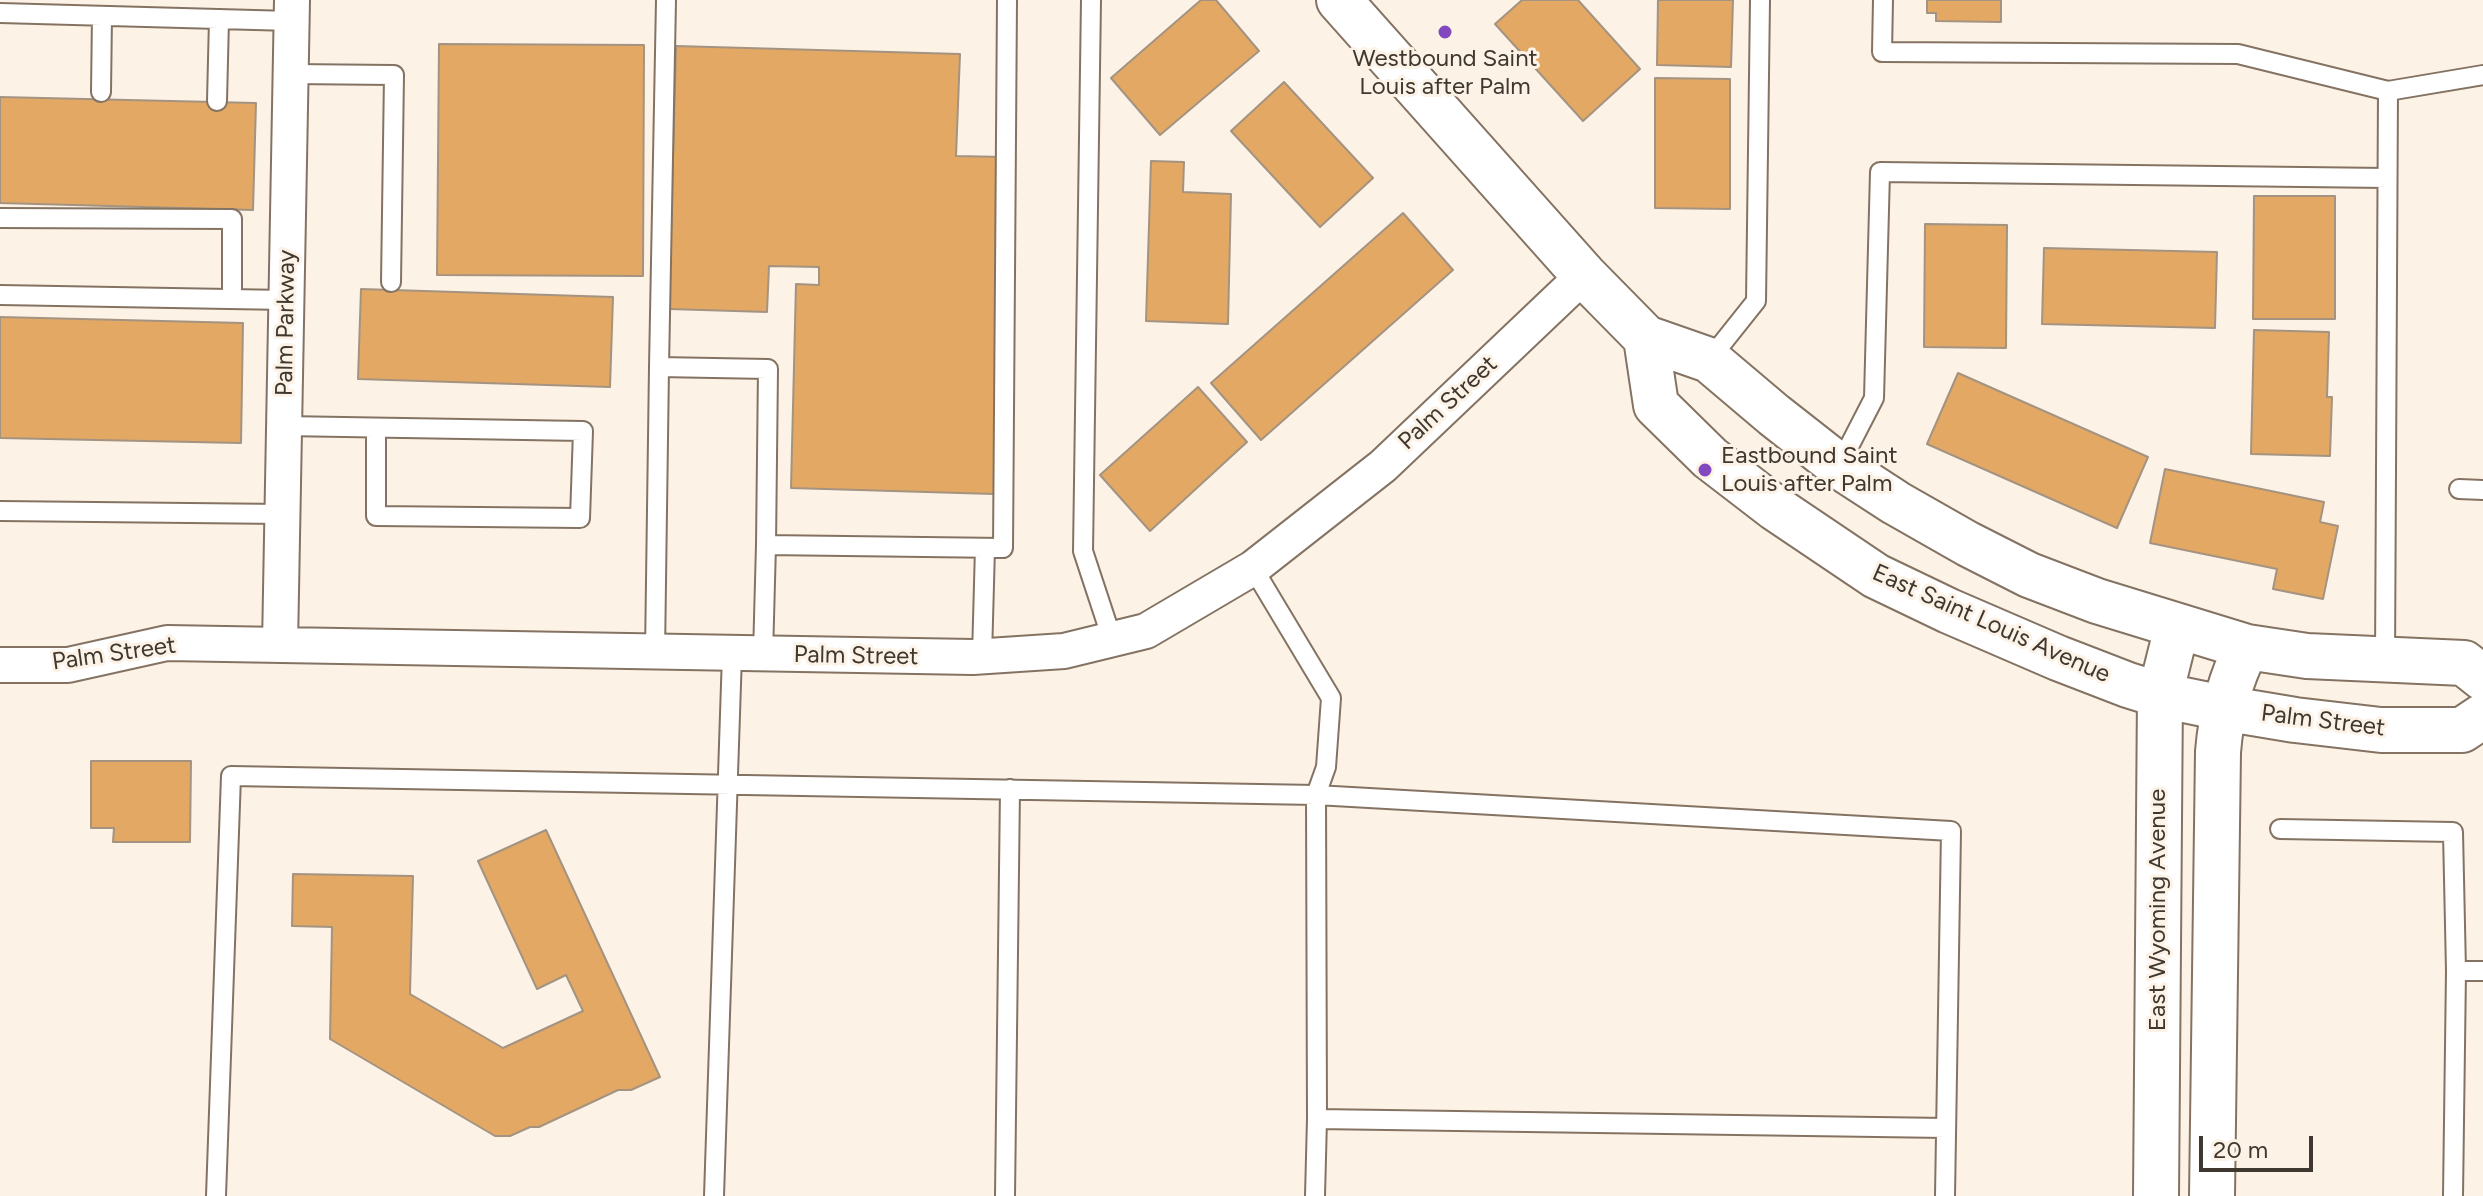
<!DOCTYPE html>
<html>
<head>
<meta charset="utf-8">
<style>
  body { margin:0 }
  #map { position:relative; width:2483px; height:1196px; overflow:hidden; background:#fdf2e6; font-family:Figtree,sans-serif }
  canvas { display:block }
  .scale { position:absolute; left:2199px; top:1136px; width:114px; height:36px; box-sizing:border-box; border:4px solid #3f3830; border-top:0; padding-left:10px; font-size:24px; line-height:28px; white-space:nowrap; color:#3f3830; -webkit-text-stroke:6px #fdf2e6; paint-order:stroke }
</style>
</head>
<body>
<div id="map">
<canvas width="2483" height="1196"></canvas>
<div class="scale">20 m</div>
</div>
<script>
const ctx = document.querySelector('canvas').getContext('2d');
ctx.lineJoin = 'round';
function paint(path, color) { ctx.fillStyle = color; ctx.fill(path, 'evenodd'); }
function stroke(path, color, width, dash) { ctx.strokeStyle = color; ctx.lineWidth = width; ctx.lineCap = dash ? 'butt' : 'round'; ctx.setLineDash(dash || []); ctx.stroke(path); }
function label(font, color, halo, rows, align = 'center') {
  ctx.font = font + ' Figtree,sans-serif'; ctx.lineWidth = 6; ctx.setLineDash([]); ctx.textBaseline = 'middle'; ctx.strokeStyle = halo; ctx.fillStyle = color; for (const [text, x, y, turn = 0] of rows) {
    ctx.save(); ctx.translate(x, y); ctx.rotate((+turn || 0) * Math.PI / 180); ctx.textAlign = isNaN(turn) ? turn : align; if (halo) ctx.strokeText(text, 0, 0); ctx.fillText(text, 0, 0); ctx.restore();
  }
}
const building = new Path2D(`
  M1201,0H1216L1259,51L1160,135L1111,78Z
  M1522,0H1578L1640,69L1583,121L1495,24Z
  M1658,0H1733L1731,67L1657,65Z
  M1927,0H2001V22L1936,21V13H1927Z
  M439,44L644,45L643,276L437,275Z
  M676,46L960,54L956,156L1004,157L994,494L791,488L796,284L819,285V267L769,266L767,312L669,309Z
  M1655,78L1730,79V209L1655,208Z
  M1284,82L1373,178L1320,227L1231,131Z
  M0,97L256,103L253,210L0,203Z
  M1151,161L1184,162L1183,192L1231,194L1228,324L1146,321Z
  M2254,196H2335V319H2253Z
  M1403,213L1453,270L1261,440L1211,383Z
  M1925,224L2007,225L2006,348L1924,347Z
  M2044,248L2217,252L2215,328L2042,324Z
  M361,289L613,297L610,387L358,379Z
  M0,317L243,323L241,443L0,438Z
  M2254,330L2329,332L2327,397H2332L2330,456L2251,454Z
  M1958,373L2148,457L2117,528L1927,444Z
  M1198,387L1247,442L1150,531L1100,475Z
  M2165,469L2324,502L2320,522L2338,526L2323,599L2273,589L2277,569L2150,543Z
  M91,761H191L190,842H113L114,828H91Z
  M546,830L660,1077L631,1090H618L539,1127H530L510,1136H495L330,1039L332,927L292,926L293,874L413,876L410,994L503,1048L583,1011L566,975L537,989L478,861Z`);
paint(building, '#e3a964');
stroke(building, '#a49381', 2);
const lane = new Path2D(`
  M1091,0L1083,551L1112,639
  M1883,0L1882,52L2238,54L2388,91L2483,75
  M0,13L291,21
  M290,74L394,75L391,282
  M101,92L102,16
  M217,101L219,19
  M0,218L232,219V299
  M0,295L286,300
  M1709,360L1756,301L1760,0
  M659,367L666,0
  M284,426L583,431L580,518L376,516V428
  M1839,466L1874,398L1880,172L2387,178
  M2459,489L2483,490
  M0,511L283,514
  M1253,568L1331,698L1326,767L1316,795L1317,1119L1315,1196
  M655,653L659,367L768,369L766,545L1003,548L1007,0
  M763,655L766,545
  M982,656L985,548
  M2385,660L2388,91
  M2280,829L2453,832L2456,971
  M1317,1119L1946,1128
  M216,1196L231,776L1316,795L1951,831L1945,1196
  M714,1196L732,654
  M1005,1196L1010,789
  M2453,1196L2456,971H2483`);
const street = new Path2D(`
  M280,645L292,0
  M0,665H68L167,643L973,657L1064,651L1146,631L1253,568L1383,466L1584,275`);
const secondary = new Path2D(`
  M1339,0L1584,275L1646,338L1709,360L1774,415L1839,466L1896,503L1968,544L2029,575L2097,601L2247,647L2307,656L2464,663L2483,678
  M1646,338L1656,405L1710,458L1775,508L1876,576L1949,611L2058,658L2128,685L2160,695L2223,708L2295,720L2381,730H2462L2483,716
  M2156,1196L2160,695L2177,627
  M2212,1196L2218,752C2221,714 2229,681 2247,647`);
stroke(lane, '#847362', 22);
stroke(street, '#847362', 38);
stroke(secondary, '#847362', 48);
stroke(lane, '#fff', 18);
stroke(street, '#fff', 34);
stroke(secondary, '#fff', 44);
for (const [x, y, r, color] of [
  [1445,32,8,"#8249bf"],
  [1705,470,8,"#8249bf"]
]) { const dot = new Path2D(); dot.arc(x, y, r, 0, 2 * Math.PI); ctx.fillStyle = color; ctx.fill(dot); stroke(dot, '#fdf2e6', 3); }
label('24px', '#3f3830', '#fdf2e6', [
  ["Westbound Saint",1445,59],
  ["Louis after Palm",1445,87],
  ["Eastbound Saint",1721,456,"left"],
  ["Louis after Palm",1721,484,"left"]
]);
label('24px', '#3f3830', '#fdf2e6', [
  ["Palm Parkway",286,323,-89],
  ["Palm Street",1448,403,-43],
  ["East Saint Louis Avenue",1991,624,24],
  ["Palm Street",114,654,-8],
  ["Palm Street",856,656,1],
  ["Palm Street",2323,721,7],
  ["East Wyoming Avenue",2158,910,-90]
]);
</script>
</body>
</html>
